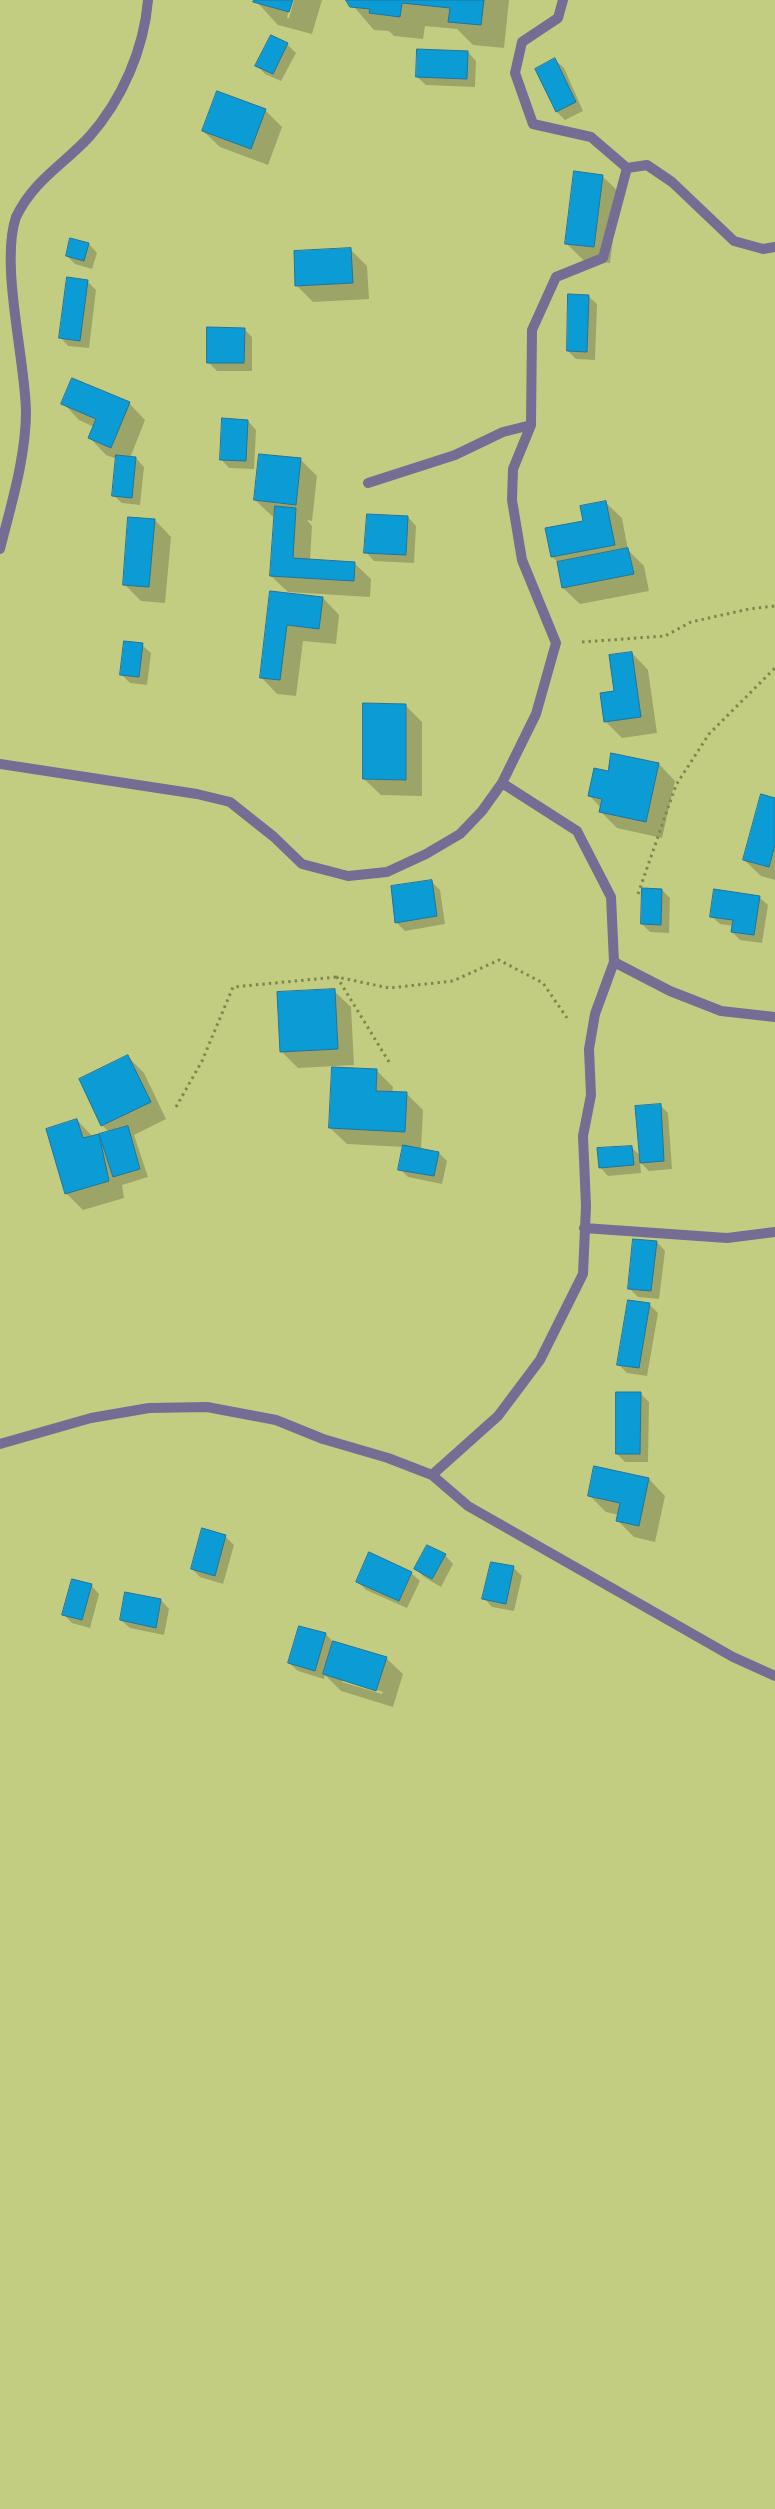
<!DOCTYPE html>
<html>
<head>
<meta charset="utf-8">
<style>
  body { margin:0 }
  canvas { display:block; background:#c3cd82 }
</style>
</head>
<body>
<canvas width="775" height="2509"></canvas>
<script>
const ctx = document.querySelector('canvas').getContext('2d');
ctx.lineJoin = 'round';
function paint(path, color) { ctx.fillStyle = color; ctx.fill(path, 'evenodd'); }
function stroke(path, color, width, dash) { ctx.strokeStyle = color; ctx.lineWidth = width; ctx.lineCap = dash ? 'butt' : 'round'; ctx.setLineDash(dash || []); ctx.stroke(path); }
paint(new Path2D(`
  M255,0H291L287,18H289L294,0H322L312,34L278,25Z
  M348,0H509L504,48L473,45L457,29L425,26L423,39L394,36L389,31L374,30Z
  M287,44L296,53L281,81L265,74L257,65Z
  M468,52L476,61L475,87L426,85L417,77Z
  M555,60L564,68L583,111L565,120L557,112Z
  M265,110L282,127L268,165L220,147L203,131Z
  M602,176L619,192L610,263L583,260L566,243Z
  M89,244L97,253L92,269L75,264L67,256Z
  M350,249L367,266L369,299L313,302L296,285Z
  M68,279L88,282L96,290L89,348L68,346L60,337Z
  M588,296L597,304L595,360L576,359L568,351Z
  M244,329L252,337V371H217L208,362Z
  M63,403H129L145,420L130,458H136L144,467L140,505L122,503L113,495L117,459L106,455L90,438L94,427L79,420Z
  M248,421L256,430L254,469L229,468L221,459Z
  M300,459L317,476L312,521L307,520L312,526L310,560L354,563L371,579L370,597L288,592L271,576L275,517L272,516L255,500Z
  M605,502L622,518L628,550L644,566L649,591L580,604L563,588L558,562L552,557Z
  M408,517L416,526L414,563L374,561L366,552Z
  M155,520L171,537L165,603L141,601L124,584Z
  M271,593L323,598L339,615L336,644L303,641L296,696L277,694L261,677Z
  M142,645L151,653L147,685L130,683L121,674Z
  M632,653L648,670L657,733L622,738L605,721Z
  M405,705L422,722V796L381,795L364,779Z
  M659,764L675,781L662,838L617,828L600,811L601,808L589,795L609,772Z
  M775,799V880L761,876L744,860Z
  M431,881L440,890L445,924L405,931L396,922Z
  M662,890L670,898L669,933L650,932L642,924Z
  M759,897L768,905L762,943L740,940L732,932L733,926L720,924L711,916Z
  M334,991L351,1007L354,1065L298,1068L282,1052L278,993Z
  M128,1057L144,1073L166,1119L134,1135L148,1177L122,1185L124,1198L83,1210L66,1193L77,1120L93,1137L110,1133L102,1125Z
  M376,1070L393,1087L392,1093H406L423,1110L421,1149L439,1153L447,1161L442,1184L408,1177L400,1169L404,1147L347,1144L330,1128Z
  M660,1105L668,1113L672,1169L649,1171L640,1162L641,1173L608,1176L600,1167L631,1147L641,1156Z
  M657,1242L665,1251L659,1299L638,1297L629,1288Z
  M649,1304L658,1313L647,1376L627,1373L618,1364Z
  M640,1393L649,1402L648,1462H625L617,1454Z
  M595,1468L649,1479L665,1496L655,1542L634,1537L618,1521L619,1515L606,1512L589,1495Z
  M225,1536L234,1545L223,1584L200,1577L192,1569Z
  M445,1555L453,1564L441,1587L424,1577L416,1569Z
  M513,1567L522,1576L514,1611L492,1607L484,1598Z
  M411,1573L420,1581L407,1608L366,1590L358,1582Z
  M91,1585L99,1594L90,1628L72,1623L64,1615Z
  M126,1593L161,1600L169,1609L164,1635L130,1628L121,1620Z
  M300,1627L326,1634L333,1642L386,1658L403,1674L393,1707L341,1691L325,1675L324,1679L298,1671L289,1663ZM342,1679L383,1692L382,1694L342,1682Z`), '#0003');
const building = new Path2D(`
  M254,0H293L289,12L253,2Z
  M346,0H484L481,25L448,22L450,8L402,3L400,17L369,13L370,9L350,7Z
  M271,35L288,43L273,74L255,66Z
  M417,49L468,51L467,79L416,77Z
  M555,58L576,102L556,112L535,69Z
  M217,91L266,109L251,149L202,131Z
  M574,171L603,175L594,247L565,244Z
  M70,238L89,243L84,261L66,256Z
  M351,248L353,283L295,286L294,251Z
  M67,277L88,280L80,341L59,338Z
  M568,294L589,295L587,352L567,351Z
  M207,327L245,328L244,363H207Z
  M72,378L130,402L111,448L88,438L96,419L61,404Z
  M222,418L248,420L246,461L220,460Z
  M259,454L301,458L296,505L254,500Z
  M116,455L136,457L132,498L112,496Z
  M606,501L615,545L551,557L545,528L583,521L580,506Z
  M275,506L296,508L293,558L355,562L354,581L270,576Z
  M367,514L408,516L406,555L364,553Z
  M128,517L155,519L149,587L123,585Z
  M628,548L634,574L562,588L557,562Z
  M270,591L323,597L319,629L287,625L280,680L260,678Z
  M124,641L143,643L139,677L120,675Z
  M632,652L641,717L604,722L600,693L614,691L609,655Z
  M363,703L406,704V780L363,779Z
  M611,753L659,763L646,822L599,812L602,799L588,796L594,768L608,771Z
  M761,794L775,798V845L769,867L743,860Z
  M432,880L437,916L395,923L391,886Z
  M642,888L662,889L661,925L641,924Z
  M714,889L760,896L754,935L731,932L733,920L710,917Z
  M335,989L338,1049L280,1052L277,992Z
  M128,1055L151,1102L101,1126L79,1079Z
  M332,1067L377,1069L376,1091L407,1092L405,1132L329,1128Z
  M661,1104L664,1161L640,1163L635,1106Z
  M77,1119L83,1138L99,1134L109,1181L65,1194L46,1129Z
  M128,1126L140,1169L113,1177L99,1134Z
  M403,1145L439,1152L434,1176L398,1170Z
  M632,1146L634,1165L599,1168L597,1148Z
  M633,1239L657,1241L651,1291L628,1289Z
  M628,1300L650,1303L639,1368L617,1365Z
  M616,1392H641L640,1454H616Z
  M594,1466L649,1478L639,1526L616,1521L620,1503L588,1496Z
  M202,1528L226,1535L215,1576L191,1569Z
  M427,1545L446,1554L432,1579L414,1569Z
  M369,1552L412,1572L399,1601L356,1582Z
  M491,1562L514,1566L506,1604L482,1599Z
  M72,1579L92,1584L82,1620L62,1615Z
  M125,1592L161,1599L156,1628L120,1620Z
  M299,1626L326,1633L315,1671L288,1663Z
  M333,1641L387,1657L376,1691L323,1674Z`);
paint(building, '#0b9bd5');
stroke(building, '#23749c', 1);
stroke(new Path2D(`
  M582,642L665,636L691,622L749,609L775,606
  M638,894L676,785L709,734L775,668
  M389,1062L337,977L389,988L453,981L499,960L543,983L567,1018
  M176,1107L202,1061L233,987L337,977`), '#80874e', 3, [2.5, 4]);
stroke(new Path2D(`
  M563,0L558,18L522,42L515,73L533,124L591,137L627,168
  M368,483L455,455L503,432L531,425L532,330L556,277L603,258L627,168L647,165L672,182L734,241L763,249L775,247
  M0,549C11,505 26,457 26,411C25,359 0,264 16,217C34,180 63,165 89,137C122,100 144,49 148,0
  M0,764L197,794L230,802L274,837L302,864L348,876L387,872L426,854L460,834L482,811L502,783L536,714L556,643L522,560L512,500L513,469L531,425
  M614,962L670,991L721,1011L775,1017
  M584,1228L727,1238L775,1232
  M0,1444L91,1418L149,1408L207,1407L276,1420L323,1439L388,1458L432,1475L468,1506L733,1657L775,1676
  M432,1475L498,1416L540,1360L583,1274L586,1206L583,1136L591,1095L589,1049L595,1014L614,962L611,897L577,831L502,783`), '#756d94', 10);
</script>
</body>
</html>
